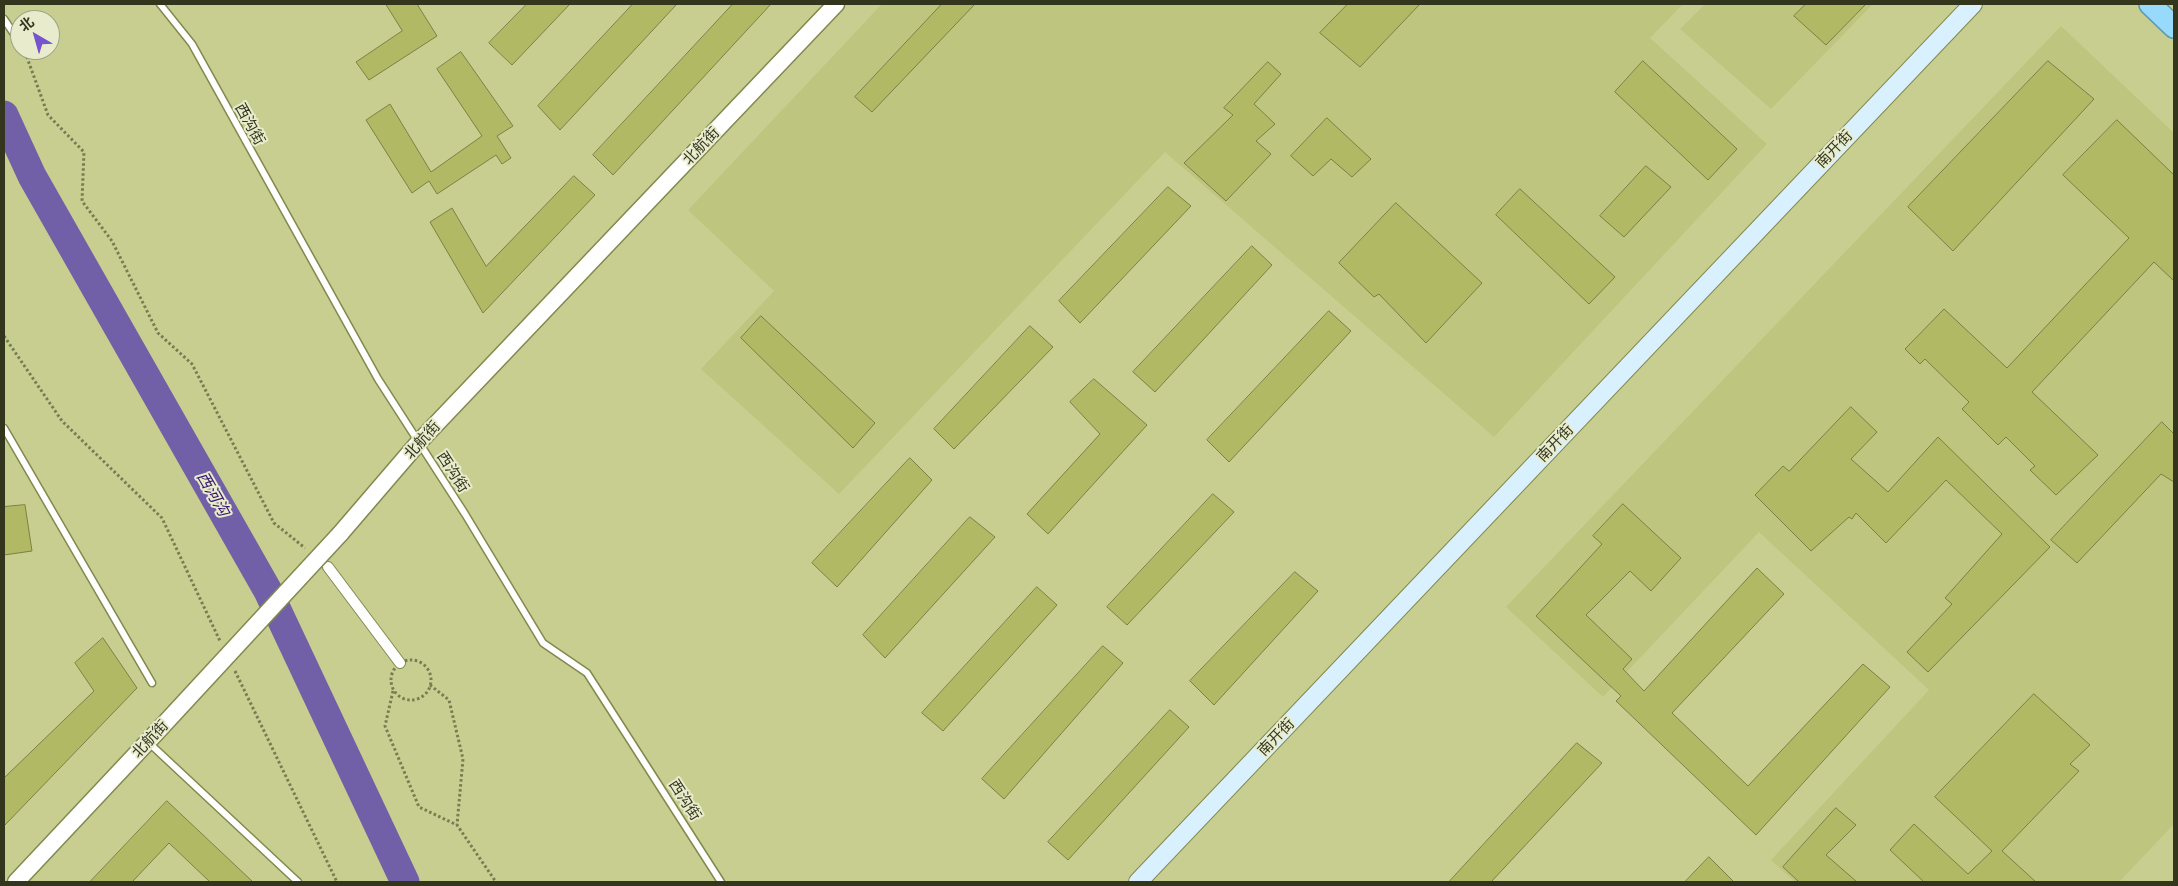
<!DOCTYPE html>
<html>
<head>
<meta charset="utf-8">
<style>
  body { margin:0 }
  #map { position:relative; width:2178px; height:886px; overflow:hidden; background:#c8ce90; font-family:Commissioner,"Noto Sans SC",sans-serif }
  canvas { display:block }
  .frame { position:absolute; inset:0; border:5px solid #33361d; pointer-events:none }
  .north { position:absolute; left:10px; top:10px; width:50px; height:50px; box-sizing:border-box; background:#e8eccd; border:1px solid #a0a387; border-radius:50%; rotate:322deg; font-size:14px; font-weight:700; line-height:20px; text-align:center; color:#33361d }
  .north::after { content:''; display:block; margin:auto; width:18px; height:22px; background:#7754cd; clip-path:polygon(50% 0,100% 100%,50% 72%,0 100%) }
</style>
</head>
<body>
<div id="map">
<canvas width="2178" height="886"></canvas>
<div class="frame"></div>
<div class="north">北</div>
</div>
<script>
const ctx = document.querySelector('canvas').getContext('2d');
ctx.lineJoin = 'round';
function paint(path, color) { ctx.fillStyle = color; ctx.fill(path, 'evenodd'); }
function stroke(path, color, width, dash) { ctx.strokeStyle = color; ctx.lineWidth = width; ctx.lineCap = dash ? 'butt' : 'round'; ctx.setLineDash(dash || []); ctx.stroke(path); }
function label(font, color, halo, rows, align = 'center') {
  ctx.font = font + ' Commissioner,"Noto Sans SC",sans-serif'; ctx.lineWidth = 4; ctx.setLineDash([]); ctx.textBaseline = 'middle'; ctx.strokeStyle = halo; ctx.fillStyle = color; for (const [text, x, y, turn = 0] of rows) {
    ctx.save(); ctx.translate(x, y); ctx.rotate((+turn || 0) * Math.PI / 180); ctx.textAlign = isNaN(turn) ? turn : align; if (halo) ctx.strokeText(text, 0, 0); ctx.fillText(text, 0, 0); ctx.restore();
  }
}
paint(new Path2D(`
  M882,4H1683L1650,38L1767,144L1494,437L1165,152L839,494L701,369L774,291L688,210Z
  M1705,4H1873L1771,109L1680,29Z
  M2061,26L2174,133V824L2119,882H1795L1771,860L1929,690L1759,532L1603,697L1506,607Z`), '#bec57e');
stroke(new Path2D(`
  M4,115L32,176L268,591L405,882`), '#7160a7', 29);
const building = new Path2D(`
  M386,4H417L437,36L369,80L356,62L402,31Z
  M527,4H570L512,65L489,43Z
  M633,4H677L560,130L538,106Z
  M733,4H771L613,175L593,155Z
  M942,4H975L872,112L855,97Z
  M1348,4H1420L1360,67L1320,33Z
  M1806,4H1866L1826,45L1794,16Z
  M461,52L513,126L497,136L511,158L502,164L496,155L437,194L429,181L412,193L366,120L390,104L431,172L482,136L437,69Z
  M1643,61L1737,149L1708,180L1615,92Z
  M2048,61L2094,99L1953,251L1908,207Z
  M1268,62L1281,74L1254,104L1275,124L1256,141L1271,154L1226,201L1184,163L1233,115L1224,108Z
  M1327,118L1371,159L1352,177L1331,159L1313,176L1291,156Z
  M2117,120L2174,175V281L2154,262L2032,392L2098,455L2056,495L2030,470L2035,466L2006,437L1998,445L1962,409L1969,402L1925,359L1920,364L1905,349L1944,309L2007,368L2129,238L2063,175Z
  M1646,166L1671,187L1624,237L1600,216Z
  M574,176L595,195L483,313L430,222L452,208L486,266Z
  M1168,187L1191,206L1080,323L1059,301Z
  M1520,189L1615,277L1589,304L1496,215Z
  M1396,203L1482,283L1426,343L1379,294L1374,297L1339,263Z
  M1252,246L1272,265L1155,392L1133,372Z
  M1329,311L1351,331L1229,462L1207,440Z
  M761,316L875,423L853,448L741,338Z
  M1030,326L1053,347L954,449L934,429Z
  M1094,379L1147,425L1048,534L1027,514L1100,434L1070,402Z
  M1851,407L1877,432L1851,459L1888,492L1938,437L2050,547L1928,672L1907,652L1952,604L1945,598L2002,534L1946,480L1886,543L1856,513L1852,519L1849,517L1811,551L1755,495L1783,466L1789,471Z
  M2162,422L2174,434V482L2161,474L2077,563L2051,540Z
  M910,458L932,480L837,587L812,563Z
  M1213,494L1234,512L1127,625L1107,607Z
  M1623,504L1681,558L1651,591L1630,571L1586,615L1632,659L1623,669L1644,691L1757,568L1784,594L1672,713L1748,786L1863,664L1890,687L1756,835L1616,701L1621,696L1536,616L1602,544L1593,536Z
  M25,505L32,551L4,555V507Z
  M970,517L995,537L885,658L863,635Z
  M1295,572L1318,591L1214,705L1190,681Z
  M1037,587L1057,605L943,731L922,713Z
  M103,638L137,688L4,826V778L94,691L75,663Z
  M1103,646L1123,663L1004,799L982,779Z
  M2034,694L2090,745L2070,764L2079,771L2002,851L2036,882H1924L1890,850L1914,824L1968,874L1992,851L1935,797Z
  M1170,710L1189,727L1068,860L1048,842Z
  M1577,743L1602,763L1491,882H1449Z
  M167,801L253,882H210L169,843L132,882H90Z
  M1836,808L1856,825L1826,855L1857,882H1799L1783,867Z
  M1709,857L1734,882H1685Z`);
paint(building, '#b2b964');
stroke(building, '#7b8044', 1);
const service = new Path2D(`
  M160,4L192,44L378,379L465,514L543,643L587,673L721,882
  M4,19L20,43
  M4,428L152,683
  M148,742L298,882`);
const pedestrian = new Path2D(`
  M328,567L400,663`);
const tertiary = new Path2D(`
  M340,534L419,442L836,4
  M16,882L155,734`);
const secondary = new Path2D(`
  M1138,882L1973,4`);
const trunk = new Path2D(`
  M2150,4L2174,27`);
stroke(service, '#83884d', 9);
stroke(pedestrian, '#83884d', 12);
stroke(tertiary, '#83884d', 19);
stroke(secondary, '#83884d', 20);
stroke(trunk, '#649aad', 24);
stroke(new Path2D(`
  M25,52L48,115L84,152L82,201L112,241L158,333L192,364L274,523L305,548
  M4,336L62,421L162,518L220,641
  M391 680a20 20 0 1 1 40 0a20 20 0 1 1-40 0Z
  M235,671L337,882
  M430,685L449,700L463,759L457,825
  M393,691L385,726L419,807L457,825L496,882`), '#777c52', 3, [2.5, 2.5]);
stroke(service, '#fff', 6);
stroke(pedestrian, '#fff', 10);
stroke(tertiary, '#fff', 16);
stroke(secondary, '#d9f1fe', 18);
stroke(trunk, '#98dafc', 21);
const tertiaryBridge = new Path2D(`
  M155,734L340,534`);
stroke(tertiaryBridge, '#83884d', 19, []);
stroke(tertiaryBridge, '#fff', 16);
label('15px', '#33361d', '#e8eccd', [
  ["西沟街",250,124,61],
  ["北航街",701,146,-46],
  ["南开街",1834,149,-46],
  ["北航街",422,440,-48],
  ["南开街",1555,443,-46],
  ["西沟街",453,472,57],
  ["南开街",1276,737,-46],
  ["北航街",150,739,-47],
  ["西沟街",685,800,57]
]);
label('italic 16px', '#37166e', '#e8eccd', [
  ["西河沟",213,494,60]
]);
</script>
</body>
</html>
